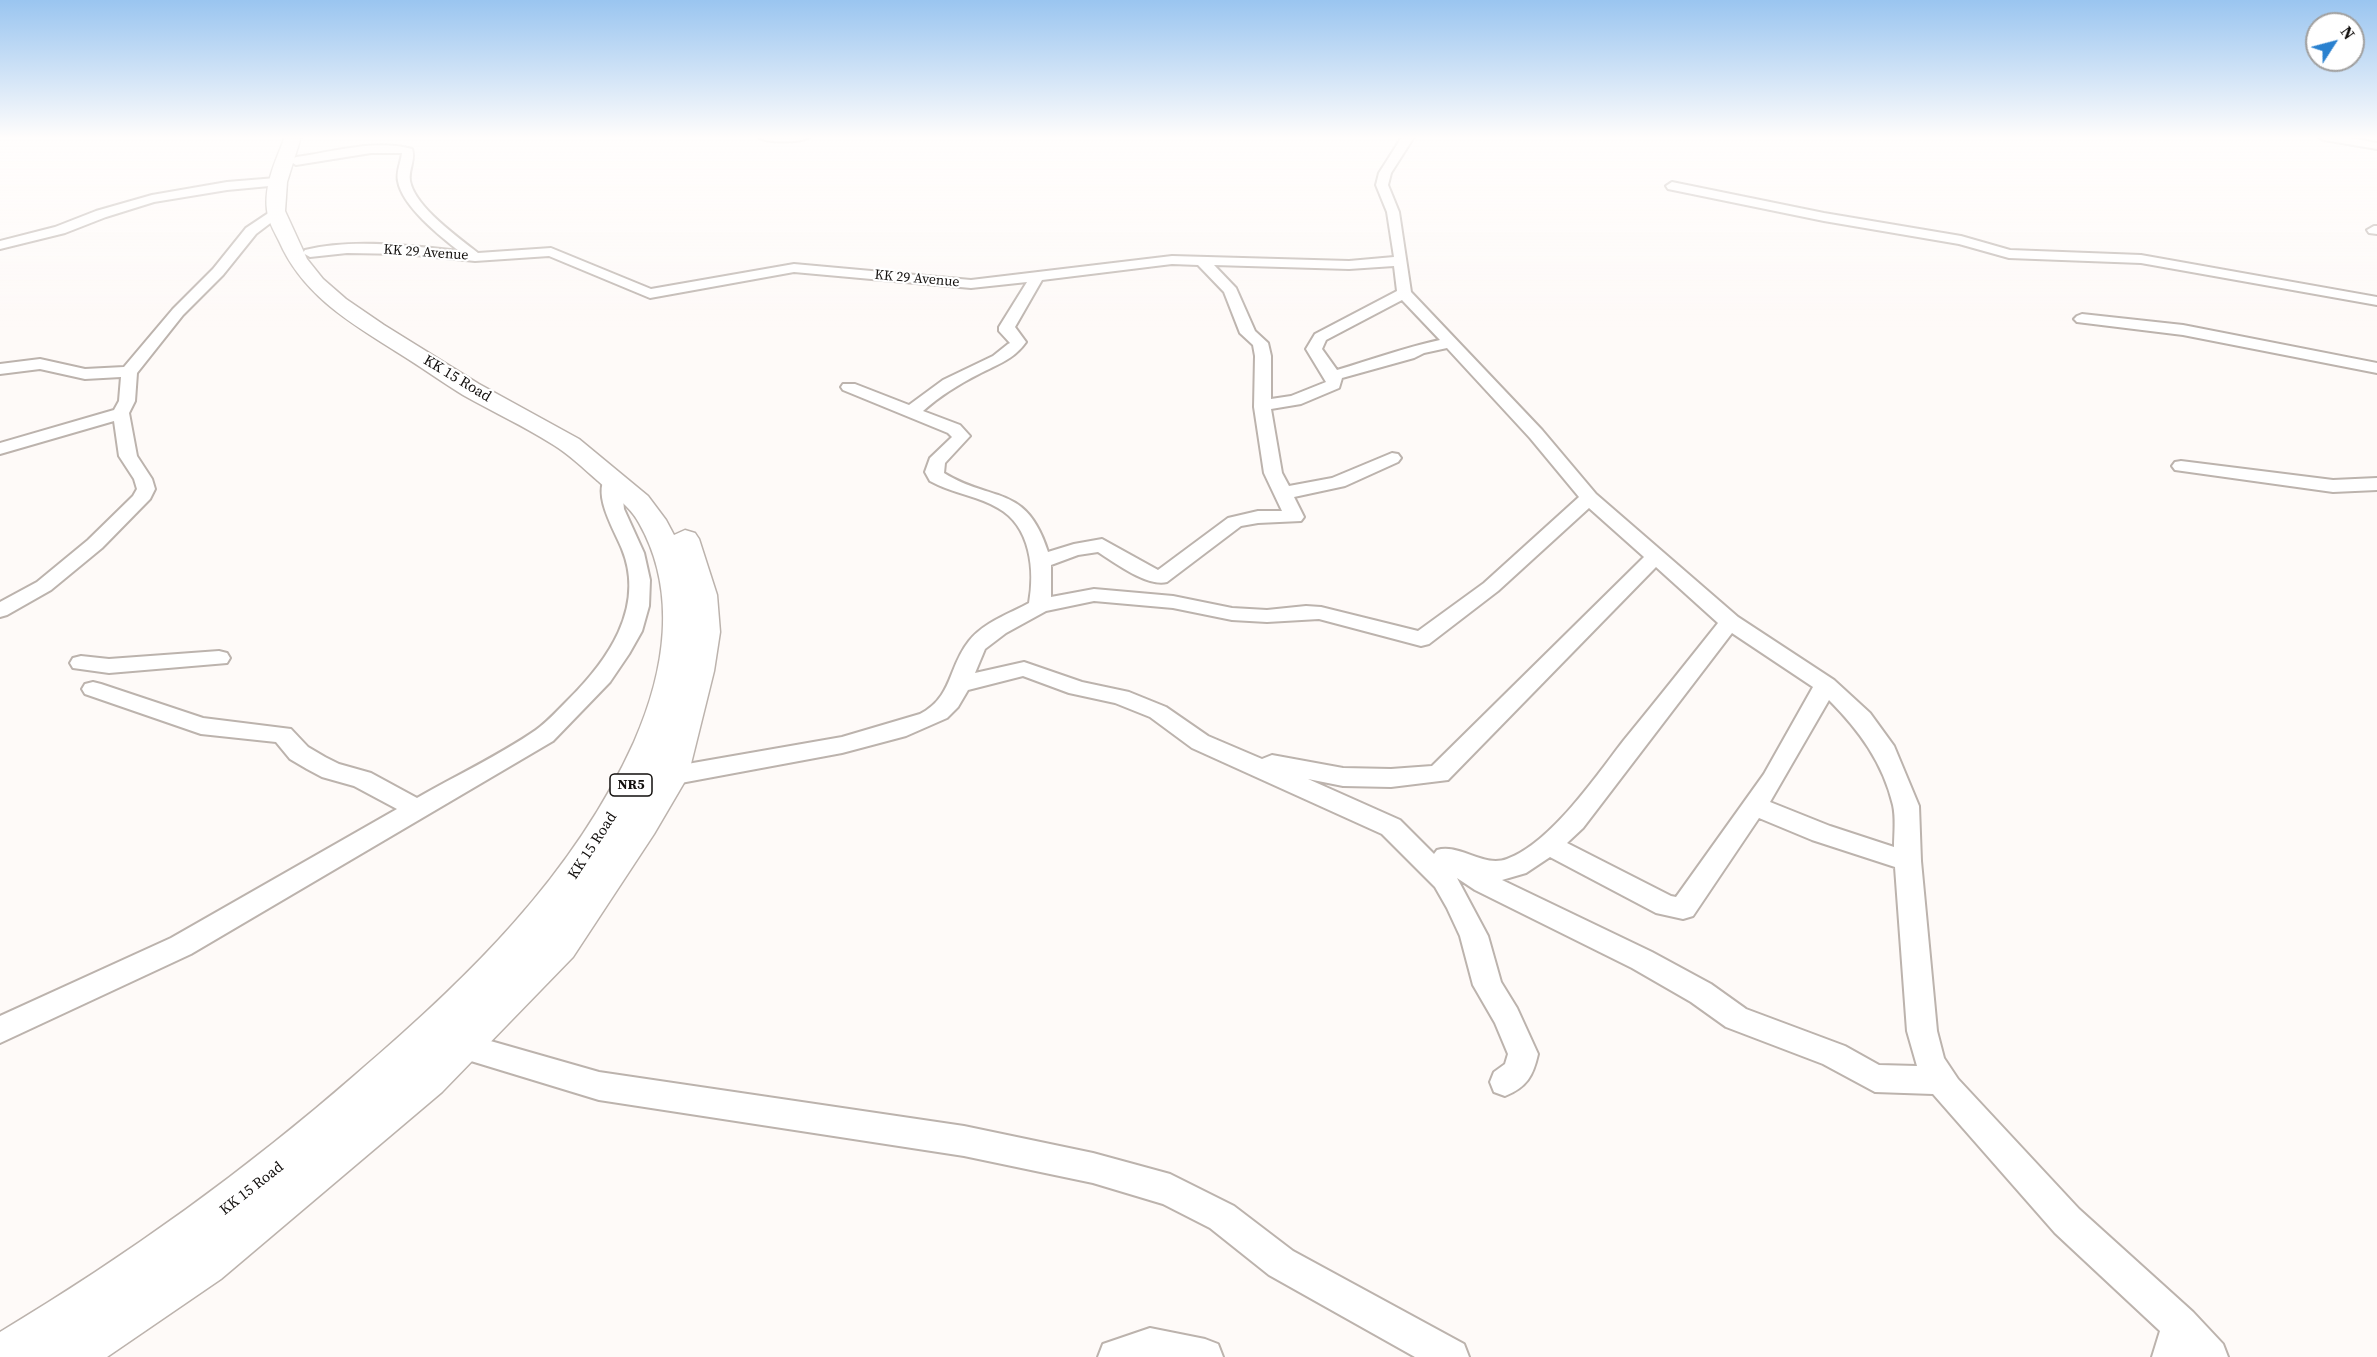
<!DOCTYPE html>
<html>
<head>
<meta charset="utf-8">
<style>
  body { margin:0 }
  #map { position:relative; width:2377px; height:1357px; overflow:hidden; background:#fefaf8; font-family:"Source Serif 4",serif }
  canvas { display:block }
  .north { position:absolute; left:2305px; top:12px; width:60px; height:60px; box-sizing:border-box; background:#fff; border:2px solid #a09f9e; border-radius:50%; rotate:54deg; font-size:16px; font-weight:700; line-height:24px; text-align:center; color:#110e0c }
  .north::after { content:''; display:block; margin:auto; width:21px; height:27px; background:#2a81cf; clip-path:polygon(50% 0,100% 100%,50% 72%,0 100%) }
</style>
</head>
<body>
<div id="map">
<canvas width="2377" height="1357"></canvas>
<div class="north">N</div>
</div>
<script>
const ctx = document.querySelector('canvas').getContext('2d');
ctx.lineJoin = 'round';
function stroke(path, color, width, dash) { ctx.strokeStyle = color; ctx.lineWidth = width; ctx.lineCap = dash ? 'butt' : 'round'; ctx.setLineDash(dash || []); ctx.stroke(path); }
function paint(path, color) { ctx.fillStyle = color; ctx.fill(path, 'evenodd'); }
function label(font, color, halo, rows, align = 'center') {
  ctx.font = font + ' "Source Serif 4",serif'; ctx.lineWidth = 4.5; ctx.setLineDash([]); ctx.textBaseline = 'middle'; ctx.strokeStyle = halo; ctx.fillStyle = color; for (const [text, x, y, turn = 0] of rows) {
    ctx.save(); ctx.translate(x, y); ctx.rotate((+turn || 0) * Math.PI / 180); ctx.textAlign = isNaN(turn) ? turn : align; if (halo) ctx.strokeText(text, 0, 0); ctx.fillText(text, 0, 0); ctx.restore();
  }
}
const minor = new Path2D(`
  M758,137H809C800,143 767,143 758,137Z
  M1402,137H1414L1391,173L1388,185L1399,212L1411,292L1542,430L1596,494L1738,617L1834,680L1870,713L1894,746L1919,806L1921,861L1937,1031L1944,1058L1958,1079L2079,1209L2193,1312L2223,1344L2228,1357H2152L2160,1331L2055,1233L1933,1094L1875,1092L1823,1064L1726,1027L1691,1002L1632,968L1475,890L1457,878L1488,936L1501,982L1517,1008L1538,1054C1533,1076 1527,1087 1505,1096L1494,1092L1490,1082L1494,1072L1505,1064L1508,1054L1495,1023L1473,985L1460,936L1447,908L1435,887L1382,834L1192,748L1150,717L1115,703L1069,693L1023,676L968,690L958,707L947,718L906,736L842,753L670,785L661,782L658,776L661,770L670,767L842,737L920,714C953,697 948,667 969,641C984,622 1009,614 1029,603C1035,571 1031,526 998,508C980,497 957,494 938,485L930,481L925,472L930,458L952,437L948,433L843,390L841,387L843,384H855L909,405L943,380L993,356L1008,344L1010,343L999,331V327L1027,282L971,288L794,272L650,298L549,256L475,261L405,254L347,253L310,257L303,253L305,250C354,238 410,246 459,251C440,236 402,206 398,181C396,172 401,162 402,153H371L296,165L290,161L296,157C334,152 374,139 412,149C416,159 408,170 410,181C415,207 458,237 478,253L551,248L651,289L794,264L971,280L1172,256L1349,261L1394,257L1387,212L1376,185L1379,173ZM1172,264L1198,265L1224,292L1240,333L1253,345L1255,356L1254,407L1264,473L1282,511H1258L1228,518L1158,570L1102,539L1074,544L1048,552C1026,483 992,503 944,473L945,463L970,436L960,425L923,411C940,396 959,384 979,374C998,364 1013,360 1026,342L1015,327L1042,280ZM1214,265L1349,269L1394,266L1397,291L1315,334L1306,349L1326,382L1291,396L1271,399V356L1268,343L1255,331L1236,288ZM1402,300L1440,340C1406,347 1371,360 1337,370L1322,349L1326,340ZM1447,348L1530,438L1579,497L1484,583L1418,631L1321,607L1306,606L1267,610L1232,608L1173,596L1094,589L1051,597V565L1078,555L1098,552C1115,563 1147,587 1167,582L1241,526L1258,523L1301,521L1304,517L1294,497L1345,486L1398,462L1401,458L1398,454L1392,453L1332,478L1289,486L1282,473L1271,409L1301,404L1339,388L1342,378L1414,358L1424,353ZM1589,508L1644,557L1432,766L1391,769L1343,768L1272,755L1262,759L1208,736L1166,707L1129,692L1082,682L1024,662L975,673L985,649L1006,633L1046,611L1094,601L1173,608L1232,620L1267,622L1319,619L1421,646L1429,644L1498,591ZM1656,567L1718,623C1687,662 1656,701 1624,740C1596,776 1551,843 1507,859C1483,868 1459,843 1437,850L1434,854L1400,820L1308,779L1343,786L1391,787L1448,780ZM1732,633L1813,687L1764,774L1676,897L1671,896L1567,843L1583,828ZM1829,700C1859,730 1883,763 1893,805C1896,818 1894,834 1894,847L1830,826L1770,802ZM1759,818L1812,840L1895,867L1907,1031L1917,1066L1879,1065L1845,1046L1746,1009L1711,984L1652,952L1502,880L1526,873L1550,857L1656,913L1683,919L1693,916Z
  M2318,137H2344L2377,143V149L2324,140Z
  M276,178L282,182L280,185L227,190L154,202L106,217L65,233L0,249V241L55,227L96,211L152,195L227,182Z
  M1672,182L1824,213L1961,236L2010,250L2141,255L2377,297V305L2141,263L2009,258L1959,244L1824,221L1668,189L1666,186Z
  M276,208L282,212L281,215L256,234L223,275L183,315L137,373L135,401L129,413L137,456L152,479L155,489L150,499L102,548L51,590L7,615L0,617V602L37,582L88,540L133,496L137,489L134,479L119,456L114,421L0,454V443L114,410L119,401L121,377L85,379L40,369L0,374V364L40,359L85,369L124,367L173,309L213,269L246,228Z
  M2374,226H2377V234L2369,233L2367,230Z
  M2082,314L2183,325L2377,363V373L2183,335L2077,322L2074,319L2077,316Z
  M2181,461L2333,480L2377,478V490L2333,492L2175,470L2172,466L2175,462Z
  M612,474L618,476L621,480L624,509L644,553L650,580L649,606L642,631L629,654L610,682L553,741L191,954L0,1043V1016L171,938L397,809L354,786L322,777L307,769L290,759L276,742L201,734L85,694L82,689L85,684L93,682L101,684L203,718L291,729L308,747L325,757L339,764L371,773L417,798C455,776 500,755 536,730C547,722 557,711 566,702C607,662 646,608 622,549C615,531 592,495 606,476Z
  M219,651L227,653L230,658L227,663L109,673L73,668L70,663L73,658L81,656L109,659Z
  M459,1032L599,1072L964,1126L1093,1153L1170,1174L1234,1206L1293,1251L1464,1344L1469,1357H1415L1269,1275L1210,1228L1163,1204L1093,1183L964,1156L599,1100L448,1054L444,1045L448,1036Z
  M1150,1328L1205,1339L1218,1344L1223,1357H1098L1103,1344Z`);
const highway = new Path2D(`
  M285,137H301L287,182L285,211L307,259L323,279L346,299L384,325L479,384L579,439L648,496L666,520L674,535L685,530L695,533L699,539L717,595L720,632L714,671L688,776L654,834L573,957L442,1092L221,1279L107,1357H0V1332C125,1257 245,1171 355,1075C466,980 573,877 634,742C665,672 678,592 639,523C630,506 612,494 598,481C583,468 569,454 552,444C524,426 493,412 463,395C442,382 421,367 400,354C351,323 303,296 279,241C274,231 268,221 267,210C264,184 276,160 285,137Z`);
stroke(minor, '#bcb3ad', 4);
stroke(highway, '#bcb3ad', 3);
paint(minor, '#fff');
paint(highway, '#fff');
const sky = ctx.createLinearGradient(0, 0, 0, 327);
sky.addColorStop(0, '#9ac5f0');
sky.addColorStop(0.42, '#fffdfc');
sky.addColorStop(1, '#fffdfc00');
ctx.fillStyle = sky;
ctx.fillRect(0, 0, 2377, 327);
label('14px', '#110e0c', '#fff', [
  ["KK 29 Avenue",426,253,4],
  ["KK 29 Avenue",917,279,5]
]);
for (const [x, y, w] of [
  [631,785,42]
]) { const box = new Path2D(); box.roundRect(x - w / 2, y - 11, w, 22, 4.5); ctx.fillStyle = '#fff'; ctx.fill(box); stroke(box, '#110e0c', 1.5); }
label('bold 14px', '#110e0c', null, [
  ["NR5",631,785]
]);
label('15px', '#110e0c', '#fff', [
  ["KK 15 Road",457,379,31],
  ["KK 15 Road",593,846,-57],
  ["KK 15 Road",252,1189,-38]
]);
</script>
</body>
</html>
